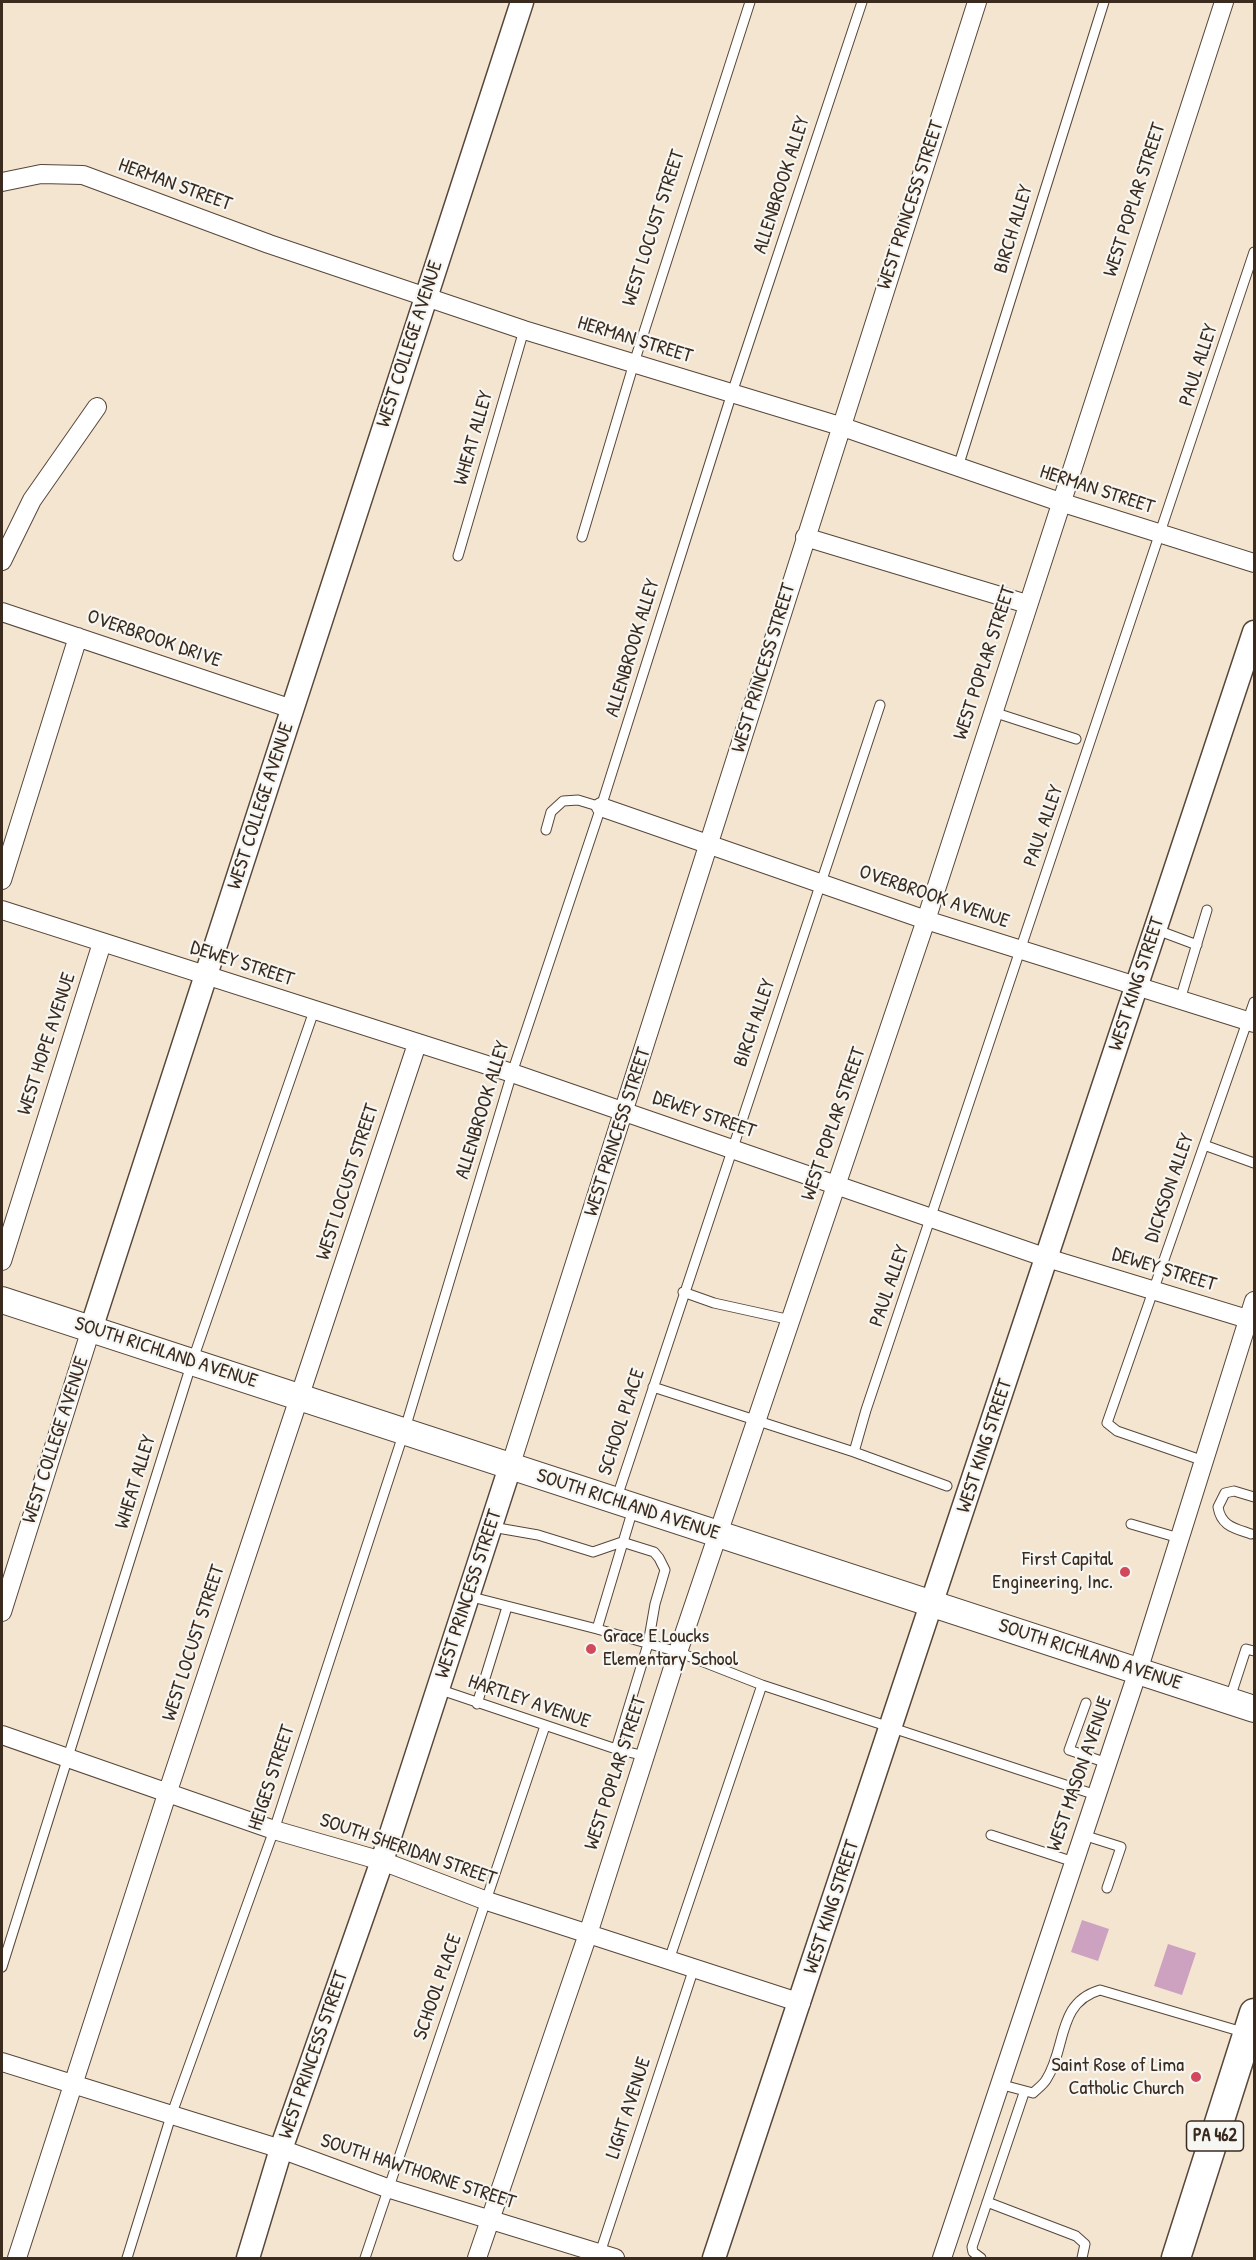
<!DOCTYPE html>
<html>
<head>
<meta charset="utf-8">
<style>
  body { margin:0 }
  #map { position:relative; width:1256px; height:2260px; overflow:hidden; background:#f4e5d1; font-family:"Patrick Hand",sans-serif }
  canvas { display:block }
  .frame { position:absolute; inset:0; border:3px solid #3b2a1e; pointer-events:none }
</style>
</head>
<body>
<div id="map">
<canvas width="1256" height="2260"></canvas>
<div class="frame"></div>
</div>
<script>
const ctx = document.querySelector('canvas').getContext('2d');
ctx.lineJoin = 'round';
function paint(path, color) { ctx.fillStyle = color; ctx.fill(path, 'evenodd'); }
function stroke(path, color, width, dash) { ctx.strokeStyle = color; ctx.lineWidth = width; ctx.lineCap = dash ? 'butt' : 'round'; ctx.setLineDash(dash || []); ctx.stroke(path); }
function label(font, color, halo, rows, align = 'center') {
  ctx.font = font + ' "Patrick Hand",sans-serif'; ctx.lineWidth = 4.5; ctx.setLineDash([]); ctx.textBaseline = 'middle'; ctx.strokeStyle = halo; ctx.fillStyle = color; for (const [text, x, y, turn = 0] of rows) {
    ctx.save(); ctx.translate(x, y); ctx.rotate((+turn || 0) * Math.PI / 180); ctx.textAlign = isNaN(turn) ? turn : align; if (halo) ctx.strokeText(text, 0, 0); ctx.fillText(text, 0, 0); ctx.restore();
  }
}
paint(new Path2D(`
  M1082,1920L1109,1929L1098,1961L1071,1952Z
  M1168,1944L1196,1953L1182,1995L1154,1986Z`), '#cca2c0');
const service = new Path2D(`
  M958,467L1104,2
  M582,537L634,363L750,2
  M458,556L524,330
  M993,712L1076,739
  M546,830L551,812L563,801L578,800L601,807
  M1157,930L1197,945
  M1180,1000L1207,910
  M1204,1145L1254,1163
  M683,1292L714,1303L791,1320
  M653,1387L854,1452L947,1486
  M854,1452L866,1410L1254,252
  M1204,1461L1117,1431L1107,1423L1254,1002
  M616,1500L880,705
  M633,1509L597,1629L678,1652L762,1685L1096,1795
  M1131,1524L1179,1538
  M492,1527L538,1535L593,1552L622,1542L654,1552L659,1558L665,1570L655,1604L648,1644L616,1749
  M1251,1534C1234,1528 1221,1526 1218,1507L1225,1493L1234,1491L1254,1497
  M468,1596L597,1629
  M438,1689L616,1749L645,1756
  M1230,1698L1246,1649L1254,1651
  M1086,1703L1069,1750L1107,1763
  M477,1704L507,1607
  M991,1835L1074,1862
  M1083,1835L1121,1847L1107,1888
  M669,1960L762,1685
  M2,1967L192,1362L314,1011
  M999,2084L1033,2093C1037,2089 1043,2085 1046,2080C1067,2048 1056,2003 1100,1990L1246,2033
  M987,2202L1076,2236L1085,2244L1082,2258
  M599,2256L694,1968
  M127,2258L171,2116L274,1830L404,1432L512,1073L601,807L732,393L862,2
  M365,2258L545,1726
  M981,2258L973,2252L972,2247L1024,2093`);
const minor = new Path2D(`
  M2,182L41,174L83,175L269,244L524,330L840,426L1060,502L1254,563
  M805,537L1027,604
  M2,561L32,500L97,407
  M2,612L292,709
  M601,807L926,920L1254,1023
  M2,880L78,637
  M2,910L512,1073L1047,1258L1254,1321
  M2,1261L102,943
  M510,1467L977,2
  M2,1612L91,1329
  M2,1735L274,1830L382,1861L487,1901L801,2003
  M2,2062L281,2149L387,2188L615,2258
  M17,2258L168,1791L417,1044
  M477,2258L588,1934L678,1652L926,920L1224,2
  M942,2258L1138,1671L1254,1301`);
const tertiary = new Path2D(`
  M91,1329L522,2
  M248,2258L281,2149L382,1861L510,1467
  M714,2258L1254,632`);
const secondary = new Path2D(`
  M2,1300L1254,1709`);
const primary = new Path2D(`
  M1176,2258L1254,2013`);
stroke(service, '#574639', 11);
stroke(minor, '#574639', 20);
stroke(tertiary, '#574639', 25);
stroke(secondary, '#574639', 28);
stroke(primary, '#574639', 31);
stroke(service, '#fff', 9);
stroke(minor, '#fff', 18);
stroke(tertiary, '#fff', 22);
stroke(secondary, '#fff', 26);
stroke(primary, '#fff', 28);
for (const [x, y, r, color] of [
  [1125,1572,6,"#d1495b"],
  [591,1649,6,"#d1495b"],
  [1196,2077,6,"#d1495b"]
]) { const dot = new Path2D(); dot.arc(x, y, r, 0, 2 * Math.PI); ctx.fillStyle = color; ctx.fill(dot); stroke(dot, '#f6f6f2', 2); }
for (const [x, y, w] of [
  [1215,2136,57]
]) { const box = new Path2D(); box.roundRect(x - w / 2, y - 15, w, 30, 4.5); ctx.fillStyle = '#f6f6f2'; ctx.fill(box); stroke(box, '#3b2a1e', 1.5); }
label('bold 18px', '#3b2a1e', null, [
  ["PA 462",1215,2136]
]);
label('20px', '#3b2a1e', '#f6f6f2', [
  ["HERMAN STREET",175,185,20],
  ["ALLENBROOK ALLEY",782,185,-72],
  ["WEST POPLAR STREET",1135,200,-72],
  ["WEST PRINCESS STREET",911,205,-72],
  ["WEST LOCUST STREET",654,228,-72],
  ["BIRCH ALLEY",1014,229,-73],
  ["HERMAN STREET",635,340,17],
  ["WEST COLLEGE AVENUE",410,344,-72],
  ["PAUL ALLEY",1199,365,-72],
  ["WHEAT ALLEY",474,438,-74],
  ["HERMAN STREET",1097,490,18],
  ["OVERBROOK DRIVE",154,639,19],
  ["ALLENBROOK ALLEY",633,648,-73],
  ["WEST POPLAR STREET",985,663,-72],
  ["WEST PRINCESS STREET",764,668,-73],
  ["WEST COLLEGE AVENUE",261,806,-72],
  ["PAUL ALLEY",1044,826,-71],
  ["OVERBROOK AVENUE",934,897,19],
  ["DEWEY STREET",242,964,18],
  ["WEST KING STREET",1137,984,-72],
  ["BIRCH ALLEY",755,1023,-71],
  ["WEST HOPE AVENUE",47,1044,-72],
  ["ALLENBROOK ALLEY",483,1110,-73],
  ["DEWEY STREET",704,1115,19],
  ["WEST POPLAR STREET",834,1124,-71],
  ["WEST PRINCESS STREET",618,1132,-72],
  ["WEST LOCUST STREET",348,1182,-72],
  ["DICKSON ALLEY",1170,1188,-71],
  ["DEWEY STREET",1164,1270,17],
  ["PAUL ALLEY",890,1286,-71],
  ["SOUTH RICHLAND AVENUE",166,1353,18],
  ["SCHOOL PLACE",622,1422,-72],
  ["WEST COLLEGE AVENUE",56,1440,-72],
  ["WEST KING STREET",985,1446,-72],
  ["WHEAT ALLEY",136,1482,-73],
  ["SOUTH RICHLAND AVENUE",628,1505,18],
  ["WEST PRINCESS STREET",469,1594,-72],
  ["WEST LOCUST STREET",194,1643,-72],
  ["SOUTH RICHLAND AVENUE",1090,1655,18],
  ["HARTLEY AVENUE",529,1702,19],
  ["WEST POPLAR STREET",616,1773,-72],
  ["WEST MASON AVENUE",1080,1774,-71],
  ["HEIGES STREET",272,1778,-72],
  ["SOUTH SHERIDAN STREET",408,1850,19],
  ["WEST KING STREET",832,1907,-72],
  ["SCHOOL PLACE",438,1987,-71],
  ["WEST PRINCESS STREET",314,2055,-71],
  ["LIGHT AVENUE",629,2108,-72],
  ["SOUTH HAWTHORNE STREET",418,2172,18]
]);
label('20px', '#3b2a1e', '#f6f6f2', [
  ["First Capital",1113,1560],
  ["Engineering, Inc.",1113,1583],
  ["Grace E Loucks",603,1637,"left"],
  ["Elementary School",603,1660,"left"],
  ["Saint Rose of Lima",1184,2066],
  ["Catholic Church",1184,2089]
], 'right');
</script>
</body>
</html>
